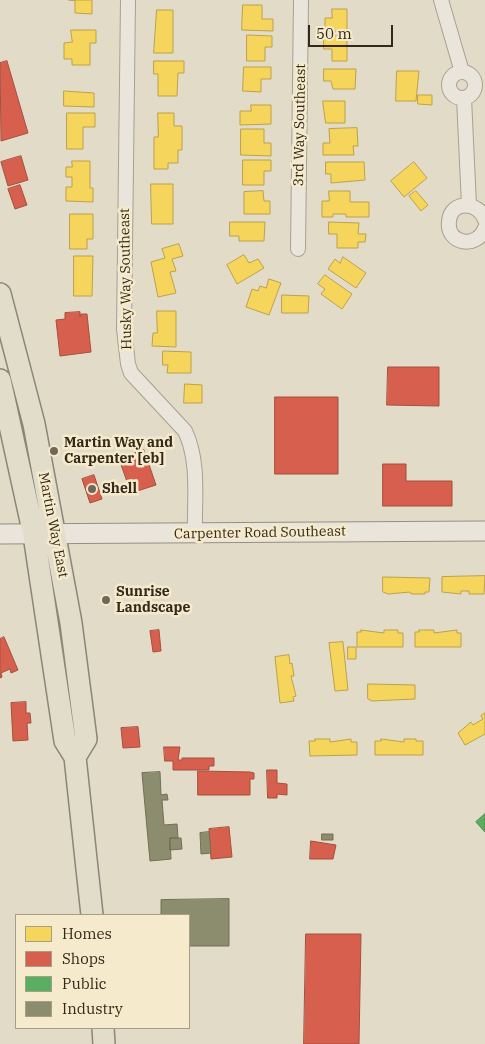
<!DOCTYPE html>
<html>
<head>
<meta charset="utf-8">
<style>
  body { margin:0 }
  #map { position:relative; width:485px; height:1044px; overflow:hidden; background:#e2dbc7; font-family:"IBM Plex Serif",serif }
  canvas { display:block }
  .legend { position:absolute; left:15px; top:914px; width:175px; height:115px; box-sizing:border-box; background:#f5ebcc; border:1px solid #a89d85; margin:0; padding:6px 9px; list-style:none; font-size:15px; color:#34281b }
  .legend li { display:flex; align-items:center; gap:10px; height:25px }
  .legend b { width:25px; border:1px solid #a89d85 }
  .scale { position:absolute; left:308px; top:25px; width:85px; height:22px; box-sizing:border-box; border:2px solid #34281b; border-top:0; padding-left:6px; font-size:15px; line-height:18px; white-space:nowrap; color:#34281b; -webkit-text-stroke:4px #f5ebcc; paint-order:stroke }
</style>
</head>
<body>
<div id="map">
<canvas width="485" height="1044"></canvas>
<ul class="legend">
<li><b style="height:14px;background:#f6d55c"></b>Homes</li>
<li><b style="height:14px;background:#d6604d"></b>Shops</li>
<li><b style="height:14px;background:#5aae61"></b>Public</li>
<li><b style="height:14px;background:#8c8c6e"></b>Industry</li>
</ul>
<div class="scale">50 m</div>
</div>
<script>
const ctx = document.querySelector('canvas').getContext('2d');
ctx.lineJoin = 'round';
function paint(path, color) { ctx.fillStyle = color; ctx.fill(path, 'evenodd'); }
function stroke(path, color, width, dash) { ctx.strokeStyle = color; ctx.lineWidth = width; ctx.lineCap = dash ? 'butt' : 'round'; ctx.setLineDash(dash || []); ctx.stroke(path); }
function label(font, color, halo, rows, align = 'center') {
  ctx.font = font + ' "IBM Plex Serif",serif'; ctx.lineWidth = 5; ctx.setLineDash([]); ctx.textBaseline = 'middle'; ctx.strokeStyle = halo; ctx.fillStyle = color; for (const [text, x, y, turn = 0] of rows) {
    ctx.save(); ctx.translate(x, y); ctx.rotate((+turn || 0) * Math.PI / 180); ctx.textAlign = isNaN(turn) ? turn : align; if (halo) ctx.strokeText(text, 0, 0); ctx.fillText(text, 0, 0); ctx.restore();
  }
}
const homes = new Path2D(`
  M69,0H92V14L75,13V1Z
  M243,5H262V19H273V31L242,30Z
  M332,9H347V31H325V18H332Z
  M157,10H173V53H154Z
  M71,30H96V43H90V65H72V59H64V43L72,42Z
  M247,35L272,36V47H265V61H247Z
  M324,36H347V61H332V49H324Z
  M154,61H184V73H178L177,96H158V74H154Z
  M244,67H271V79H261V92L243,91Z
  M324,69H356L355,89H333L331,81H324Z
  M397,71H419L416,101H396Z
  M64,91L94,93V107L64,106Z
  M418,95H432V105L418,104Z
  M323,101H345V123H326Z
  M251,105H271V124L240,125V111H251Z
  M67,113H95V127H83V149H67Z
  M158,113H174V126H182V150H178V163H168V169H154V137H158Z
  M357,128L358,146H353L354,155H323V143H330L329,129Z
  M241,129H264V143H271V156L241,155Z
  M243,160H271V171H264V185H243Z
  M72,161H90V188H93V202L66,201V187H72V177H66V167H72Z
  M326,162H364L365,180L331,183V174H326Z
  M414,162L427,178L404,197L391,181Z
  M151,184H173V224H152Z
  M263,191L264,201H270V214H244V192Z
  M329,191H350V202H369V217H346V214H333V217H322V201H329Z
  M416,191L428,205L421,211L409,196Z
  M70,214H93V239H87V249H70Z
  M230,222H265L264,241H239V236H230Z
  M329,222L359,223L358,234H366L365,242H358V248H337V234H329Z
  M179,244L183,256L172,259L176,271L170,272L176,293L158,297L151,262L165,258L162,249Z
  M244,255L249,263L258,259L264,268L237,284L227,265Z
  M74,256H93L92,296H74Z
  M343,257L366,273L356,288L328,269L335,259L340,263Z
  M325,275L352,294L342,309L321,294L325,289L318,284Z
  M269,279L281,283L269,315L246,307L252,289L258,291L260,286L266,288Z
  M282,295L309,296L308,313H282Z
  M157,311H176V347L152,346L153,333H157Z
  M163,351L191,352V373H167L168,365H163Z
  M185,384L202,385V403H184Z
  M485,576L484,594H469V591H461V594L442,592V577Z
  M383,577L430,578L429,592H425V594H411L410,592L388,594L383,592Z
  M361,630L384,633V630H398V633H403V647H357V632H361Z
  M419,630H434V633L457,630V633H461V647H415V632H419Z
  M343,642L348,690L335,691L329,643Z
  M348,647H356V659H348Z
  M289,655L290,664L292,663L294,676H291L296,696L293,697L294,701L280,703L275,657Z
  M368,684L415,685V699L372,701L368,699Z
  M485,713V734L465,745L458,733L471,722L473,725L483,719L481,716Z
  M315,739H330V742L351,739V742H357V755L310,756L309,741H315Z
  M381,739L404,742V739H416V741H423V755H375V741H381Z`);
paint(homes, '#f6d55c');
stroke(homes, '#bca148', 1);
const shops = new Path2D(`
  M7,61L28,133L1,141L0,63Z
  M21,156L28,180L8,186L1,162Z
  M20,185L27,205L15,209L8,189Z
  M80,312V317L81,314H87L91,352L60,356L56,320L65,319V313Z
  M388,367H439V406L387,405Z
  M275,397H338V474H275Z
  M144,450L156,485L131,493L119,459Z
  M383,464H406V481H452V506H383Z
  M94,475L102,499L90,503L82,479Z
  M159,630L161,651L153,652L150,631Z
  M4,637L18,670L11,673L10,669L1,673L2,677L0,678V639Z
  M26,702V713H30L31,723H27L28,740L13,741L11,703Z
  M138,727L140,747L123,748L121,728Z
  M164,747H180L178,760H182V758H214V766H209V770H173V761H165Z
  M267,770H277V783L287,784V795L277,794V798H268Z
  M198,771L250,772L254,773V779H250V795H198Z
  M229,827L232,857L211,859L209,829Z
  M311,841L336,845L333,859H310Z
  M306,934H361L359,1044H304Z`);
paint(shops, '#d6604d');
stroke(shops, '#a54f3e', 1);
const public = new Path2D(`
  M485,814V832L476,822Z`);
paint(public, '#5aae61');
stroke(public, '#4f864c', 1);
const industry = new Path2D(`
  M160,772L161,795L167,794L168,800H162L164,825L177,824L178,838H170L171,859L150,861L142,773Z
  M209,832L211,853L201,854L200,833Z
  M322,834H333V840H322Z
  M170,838H181L182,849L170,850Z
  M229,899V946H189V915H161V900Z`);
paint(industry, '#8c8c6e');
stroke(industry, '#726e55', 1);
const street = new Path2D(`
  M128,0L124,329L128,364L131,373L185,431C200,462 194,501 195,534
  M441,0L462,72
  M449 85a13 13 0 1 1 26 0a13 13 0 1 1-26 0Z
  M464,98L469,205
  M485,220C479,201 451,200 449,221C446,245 478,249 485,228
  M298,249L301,0`);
const secondary = new Path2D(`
  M0,534L485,531`);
const primary = new Path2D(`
  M0,294L34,424L71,623L86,739L75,757
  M0,380L34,535L65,741L75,757L92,915
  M103,1028L104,1044`);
stroke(street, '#a7a091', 16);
stroke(secondary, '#968f81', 21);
stroke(primary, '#8c8578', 24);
stroke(street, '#eae5da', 14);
stroke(secondary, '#eae5da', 19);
stroke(primary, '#e2dcca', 21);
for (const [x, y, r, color] of [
  [54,451,5,"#716757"],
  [92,489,5,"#716757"],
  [106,600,5,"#716757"]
]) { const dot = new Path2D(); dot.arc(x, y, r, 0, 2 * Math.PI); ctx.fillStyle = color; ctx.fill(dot); stroke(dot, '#f5ebcc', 2); }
label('14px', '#34281b', '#f5ebcc', [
  ["3rd Way Southeast",300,125,-89],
  ["Husky Way Southeast",126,279,-91],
  ["Martin Way East",53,525,79],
  ["Carpenter Road Southeast",260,533,-1]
]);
label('bold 14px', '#34281b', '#f5ebcc', [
  ["Martin Way and",64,443],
  ["Carpenter [eb]",64,459],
  ["Shell",102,489],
  ["Sunrise",116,592],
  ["Landscape",116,608]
], 'left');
</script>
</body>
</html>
